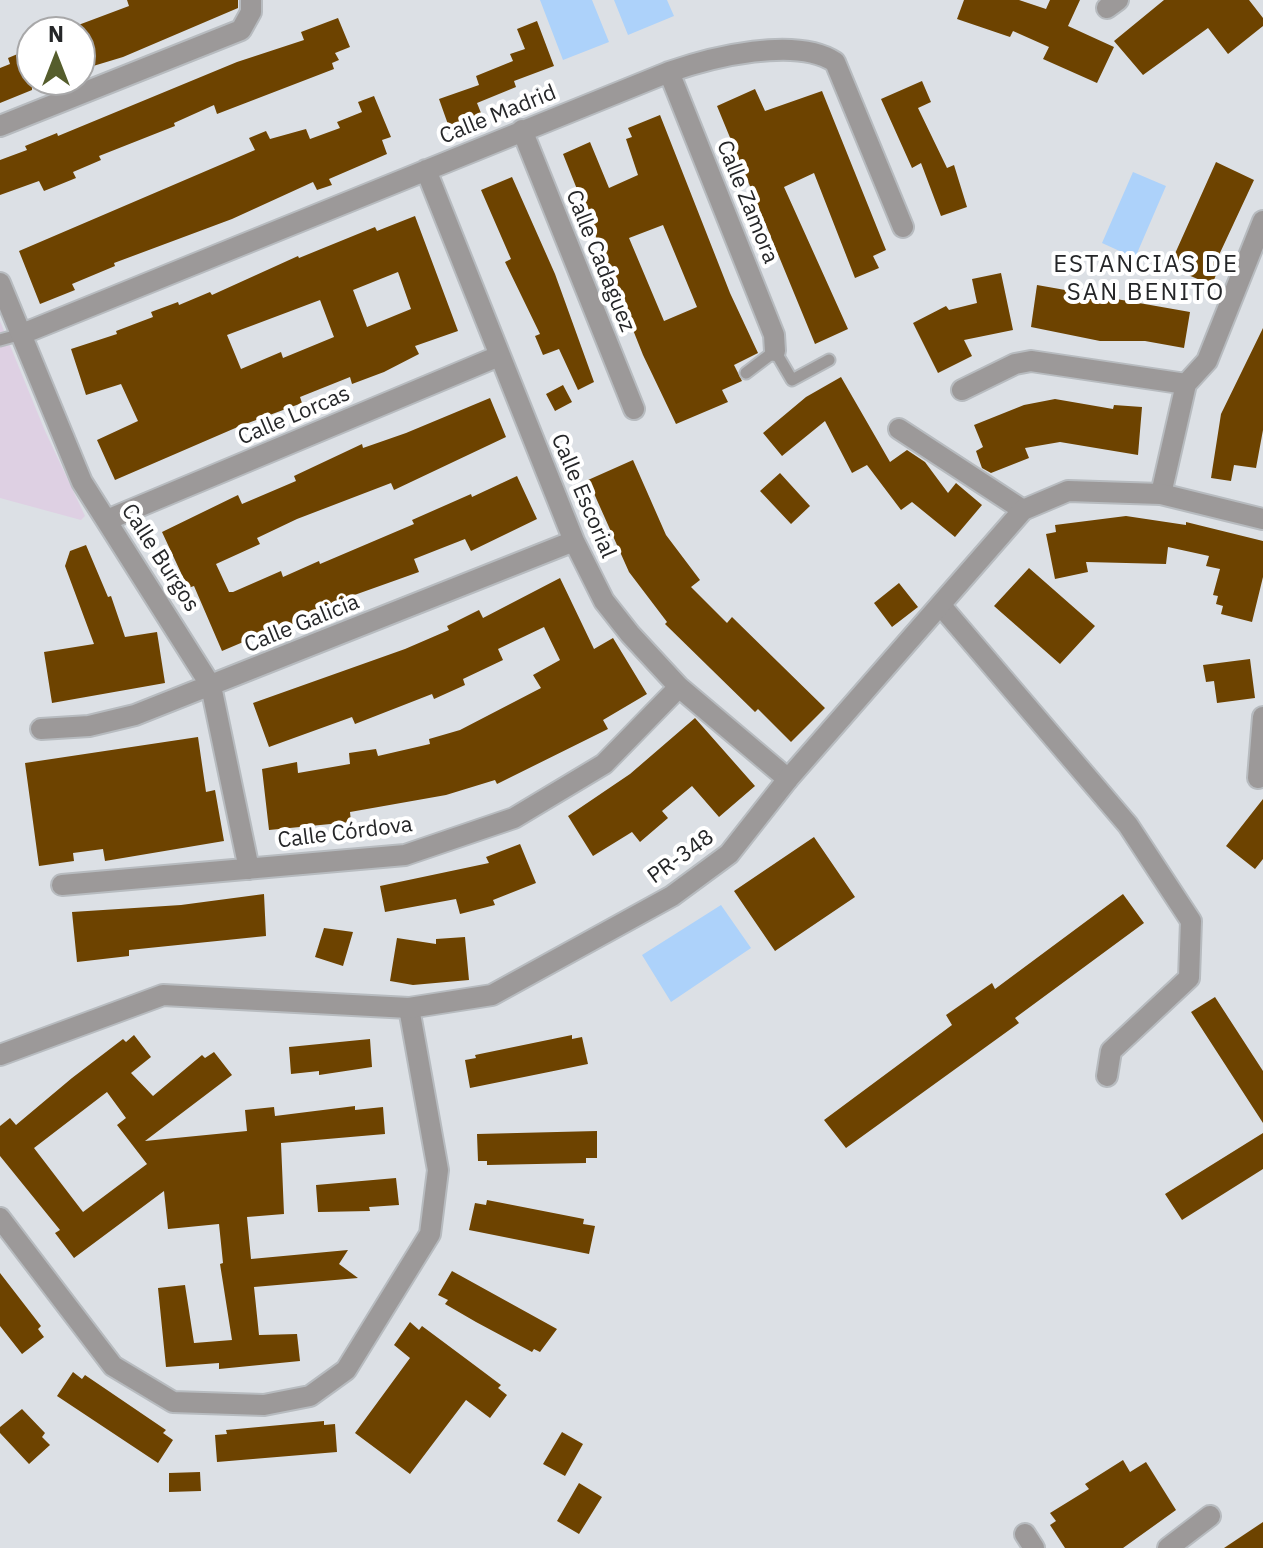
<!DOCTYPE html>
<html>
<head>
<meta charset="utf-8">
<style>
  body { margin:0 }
  #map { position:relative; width:1263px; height:1548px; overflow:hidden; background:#dce0e5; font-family:"IBM Plex Sans",sans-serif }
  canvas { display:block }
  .north { position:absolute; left:16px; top:16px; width:80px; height:80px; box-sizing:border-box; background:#fff; border:2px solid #a8a8a9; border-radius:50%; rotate:0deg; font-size:22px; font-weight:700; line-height:32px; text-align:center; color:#252628 }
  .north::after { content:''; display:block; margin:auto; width:28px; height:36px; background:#555d2c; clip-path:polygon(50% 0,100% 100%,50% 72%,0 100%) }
</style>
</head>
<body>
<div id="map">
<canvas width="1263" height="1548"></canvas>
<div class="north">N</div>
</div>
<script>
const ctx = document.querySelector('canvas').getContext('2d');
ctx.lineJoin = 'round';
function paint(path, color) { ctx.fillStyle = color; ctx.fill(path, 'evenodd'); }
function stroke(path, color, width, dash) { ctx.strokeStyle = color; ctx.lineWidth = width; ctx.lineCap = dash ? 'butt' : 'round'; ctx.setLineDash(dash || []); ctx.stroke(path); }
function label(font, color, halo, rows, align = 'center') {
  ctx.font = font + ' "IBM Plex Sans",sans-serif'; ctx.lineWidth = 8; ctx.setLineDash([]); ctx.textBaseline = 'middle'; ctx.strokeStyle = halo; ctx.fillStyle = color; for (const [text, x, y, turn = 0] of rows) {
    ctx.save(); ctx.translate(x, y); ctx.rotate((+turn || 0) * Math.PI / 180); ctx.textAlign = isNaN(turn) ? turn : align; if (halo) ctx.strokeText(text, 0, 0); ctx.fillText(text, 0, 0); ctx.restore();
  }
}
paint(new Path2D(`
  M0,321L45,431L85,516L81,520L0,498Z`), '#ded0e3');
paint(new Path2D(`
  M540,0H592L609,42L563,60Z
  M614,0H667L674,16L628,35Z
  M1133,172L1166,186L1135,258L1102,243Z
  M721,905L751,948L671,1002L642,955Z`), '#add2fa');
paint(new Path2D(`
  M127,0H238V8L123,57L80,70V32L65,30L129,6Z
  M964,0H1019L1046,9L1050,0H1080L1068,26L1114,47L1097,83L1043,59L1049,47L1013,31L1010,37L957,19Z
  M1164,0H1249L1263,18V26L1228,54L1208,28L1143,75L1114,41Z
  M338,18L350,47L335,53L339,60L332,63L334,69L217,114L214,105L174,123L175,126L99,156L101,160L73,172L76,178L44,191L39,181L0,195V160L27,150L25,146L57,133L58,136L237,62L304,40L301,32Z
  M537,21L554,66L514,81L516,87L477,103L483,118L450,130L439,99L479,85L476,76L513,61L510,54L525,49L517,29Z
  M32,48V90L0,103V68L10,64L8,58Z
  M922,81L931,102L918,108L947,168L954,165L967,207L941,216L921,163L912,168L881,99Z
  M755,89L765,111L822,91L886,250L873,256L879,268L855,278L814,173L784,187L848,329L815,344L717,106Z
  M374,96L391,137L382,140L387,154L329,179L332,185L317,190L313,182L232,219L114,263L115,266L72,284L75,290L40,304L19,251L255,150L249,138L266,131L270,139L306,129L310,139L340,128L337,122L362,112L358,102Z
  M660,115L730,293L758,353L734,365L742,381L722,390L728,402L676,424L643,355L563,154L590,142L609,188L638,175L626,139L632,137L628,128ZM663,225L697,307L664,321L629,238Z
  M1216,162L1254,180L1219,255L1223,257L1212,285L1169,267Z
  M512,177L555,274L594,382L578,390L559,349L543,355L535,336L540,334L505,262L511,259L481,190Z
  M415,216L458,331L415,346L419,354L384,372L352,384L350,377L300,397L302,403L240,426L115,480L97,440L138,421L121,384L86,395L71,349L117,334L116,331L153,317L151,312L178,302L179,305L210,292L212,295L298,256L299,258L375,227L377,231ZM398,272L411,309L367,327L353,290ZM320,300L334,337L283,358L281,352L241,369L227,335Z
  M1001,273L1013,330L964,340L972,356L938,373L913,323L946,306L949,310L977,303L972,279Z
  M1037,285L1190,312L1184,348L1145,341H1100L1031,327Z
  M1263,328V430L1256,468L1234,465L1231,481L1211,478L1221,414Z
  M841,377L890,462L907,450L925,462L948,493L956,483L982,505L955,537L912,502L901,510L867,465L852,473L825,421L782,456L763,433L806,397Z
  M563,385L572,402L555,411L546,394Z
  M490,398L506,437L394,490L391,483L297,519L257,538L260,544L216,564L229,592H233L281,571L283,577L319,561L320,564L414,524L412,520L471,494L472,497L517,476L537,519L471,551L465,539L414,559L419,572L346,598L264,638L262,634L222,651L194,586L188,588L162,532L238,495L242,504L296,481L294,476L362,444L363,448L406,433Z
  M1055,399L1113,409L1114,405L1142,407L1138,455L1060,442L1025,448L1029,458L991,473L982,468L976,451L983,447L974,425L1024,405Z
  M633,460L666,535L700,580L691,587L727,623L732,617L825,708L791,742L758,709L755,712L665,624L667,622L629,572L588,480Z
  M780,473L810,506L791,524L760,491Z
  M1126,516L1186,525V522L1263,541V577L1252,622L1221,614L1223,606L1216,604L1218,596L1213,595L1220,569L1206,566L1209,556L1168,547L1166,564L1086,562L1088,572L1055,579L1046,534L1056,532L1055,525Z
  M86,545L108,597L111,596L125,637L157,632L165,683L52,703L44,652L94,644L65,566L70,551Z
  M1029,568L1095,626L1060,664L994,606Z
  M560,578L594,649L613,638L647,694L603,720L608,729L497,784L495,780L446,795L350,812L351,822L269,830L262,769L297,762L298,773L350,764L349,753L376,749L378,756L430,744L429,739L460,730L541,688L533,675L560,660L544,627L498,649L503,660L463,679L465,685L434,699L432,694L355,724L352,717L269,747L253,703L405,649L449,630L447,626L479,610L483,618Z
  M899,583L918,607L892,627L874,603Z
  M1250,659L1255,698L1217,703L1214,681L1206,682L1203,665Z
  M695,718L755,786L719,817L692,786L662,811L668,818L640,842L632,832L593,856L568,816L630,774Z
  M198,737L206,792L215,790L224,841L105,861L103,849L73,853L74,861L39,866L25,763Z
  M1263,799V859L1255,869L1226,846Z
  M814,837L855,897L775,951L734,891Z
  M520,844L536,883L493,900L495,905L460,914L456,899L385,912L380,886L489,863L486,857Z
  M264,894L266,936L129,950V956L77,962L72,912L181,905Z
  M1123,894L1144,923L1015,1018L1019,1023L846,1148L824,1120L952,1025L946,1015L992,983L995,989Z
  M324,928L353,932L343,966L315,957Z
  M465,937L469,980L413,985L390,981L397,938L436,944V939Z
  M1215,997L1263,1071V1123L1191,1012Z
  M134,1035L151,1057L131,1073L153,1096L202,1055L205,1058L214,1052L232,1075L145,1141L247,1131L245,1110L274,1107L275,1116L355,1106V1110L383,1107L385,1134L281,1143L284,1214L247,1217L251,1259L348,1250L339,1264L358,1278L254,1287L259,1335L297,1334L300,1361L219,1369V1363L166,1367L158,1288L185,1285L194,1343L232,1340L220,1264L223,1263L219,1224L168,1229L164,1191L74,1258L55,1233L60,1230L0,1156V1126L10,1118L16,1125L72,1078L123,1039L126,1042ZM107,1092L126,1118L117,1125L147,1164L83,1212L34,1148Z
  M572,1035V1039L582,1037L588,1064L470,1088L465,1060L476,1058L475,1055Z
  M370,1039L372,1067L319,1075V1071L291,1074L289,1047Z
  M597,1131V1158H586V1163L487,1165V1161H478L477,1134Z
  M1263,1133V1169L1182,1220L1165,1194Z
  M396,1178L399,1205L369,1207L370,1211L318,1212L316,1185Z
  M487,1200L584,1219L583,1224L595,1226L589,1254L469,1230L475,1203L486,1205Z
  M452,1271L557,1329L540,1352L534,1349L532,1352L476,1322L445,1304L448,1300L438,1295Z
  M0,1273L41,1326L38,1329L44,1337L22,1354L0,1326Z
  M410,1322L419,1330L422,1326L473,1364L501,1385L498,1388L507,1395L490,1418L466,1400L410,1474L355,1433L410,1358L394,1345Z
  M73,1372L82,1379L85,1375L166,1430L163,1433L173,1440L158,1463L57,1396Z
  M22,1409L45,1433L42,1437L50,1445L29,1464L0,1433V1427Z
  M324,1421V1425L335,1424L337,1452L217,1462L215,1435L227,1434L226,1430Z
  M562,1432L583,1444L565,1476L543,1464Z
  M1123,1460L1130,1472L1146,1462L1176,1510L1123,1548H1065L1050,1525L1056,1521L1050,1513L1089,1489L1085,1484Z
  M200,1472L201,1491L169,1492V1473Z
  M579,1483L602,1497L579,1534L557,1521Z
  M1263,1522V1548H1224Z`), '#6d4300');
const service = new Path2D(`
  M0,340L22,334
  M746,373L775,351L792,380L829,360`);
const minor = new Path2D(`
  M1107,8L1118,0
  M669,72L774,335L775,351
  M0,126L241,30L251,12V0
  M522,130L634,409
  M426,170L574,541L604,601L630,634L679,687L788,779
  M0,283L82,482L211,686L249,869
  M22,334L669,72C712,57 796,36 835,62L903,227
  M962,390L1015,364L1031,361L1186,384L1207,361L1263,221
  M899,429L1023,510
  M1161,494L1186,384
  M107,520L499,356
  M942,607L1128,825L1191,921L1189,978L1111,1051L1107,1076
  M41,729L89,726L135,715L574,541
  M1258,778L1263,717
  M62,885L405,855L514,818L604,764L679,687
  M0,1218L113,1366L173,1402L264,1405L310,1396L346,1370L430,1234L438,1170L409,1008
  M1025,1534L1034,1548
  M1168,1548L1210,1516`);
const tertiary = new Path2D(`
  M0,1055L163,995L409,1008L492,995L672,896L729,854L788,779L1023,510L1068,491L1161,494L1263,519`);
stroke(service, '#b7bbbf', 15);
stroke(minor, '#b7bbbf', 24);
stroke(tertiary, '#b7bbbf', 24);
stroke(service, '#9c9999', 11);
stroke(minor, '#9c9999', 20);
stroke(tertiary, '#9c9999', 20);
label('22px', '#252628', '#fff', [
  ["Calle Madrid",498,115,-22],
  ["Calle Zamora",747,202,68],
  ["Calle Cadaguez",600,261,68],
  ["Calle Lorcas",294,416,-23],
  ["Calle Escorial",583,496,67],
  ["Calle Burgos",160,558,57],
  ["Calle Galicia",302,624,-22],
  ["Calle Córdova",345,833,-7],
  ["PR-348",681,857,-36]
]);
ctx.letterSpacing = '2px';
label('24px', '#252628', '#fff', [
  ["ESTANCIAS DE",1146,265],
  ["SAN BENITO",1146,293]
]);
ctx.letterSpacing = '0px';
</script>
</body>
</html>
